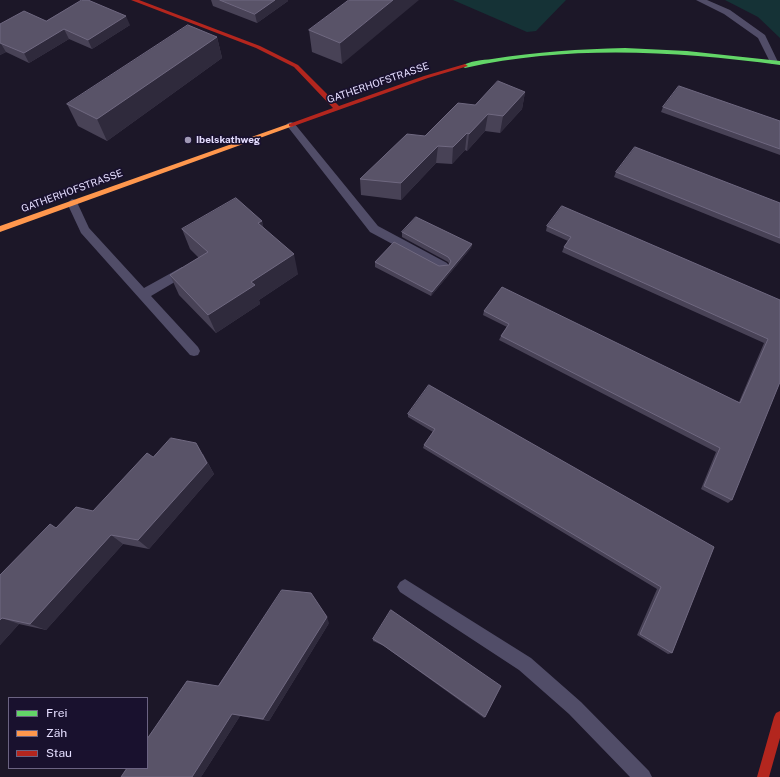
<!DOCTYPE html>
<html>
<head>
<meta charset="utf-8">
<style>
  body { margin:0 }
  #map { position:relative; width:780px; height:777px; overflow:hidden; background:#1c1728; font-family:"Public Sans",sans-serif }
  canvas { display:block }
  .legend { position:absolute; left:8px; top:697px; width:140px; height:72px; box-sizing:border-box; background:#19112e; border:1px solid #6b6382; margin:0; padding:5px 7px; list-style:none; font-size:12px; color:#e5deff }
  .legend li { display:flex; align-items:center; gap:8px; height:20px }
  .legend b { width:20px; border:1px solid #6b6382 }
</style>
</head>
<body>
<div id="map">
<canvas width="780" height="777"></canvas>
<ul class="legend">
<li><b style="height:5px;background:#63d668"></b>Frei</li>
<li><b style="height:5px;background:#ff974d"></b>Zäh</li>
<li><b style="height:5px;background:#b3261e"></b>Stau</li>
</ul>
</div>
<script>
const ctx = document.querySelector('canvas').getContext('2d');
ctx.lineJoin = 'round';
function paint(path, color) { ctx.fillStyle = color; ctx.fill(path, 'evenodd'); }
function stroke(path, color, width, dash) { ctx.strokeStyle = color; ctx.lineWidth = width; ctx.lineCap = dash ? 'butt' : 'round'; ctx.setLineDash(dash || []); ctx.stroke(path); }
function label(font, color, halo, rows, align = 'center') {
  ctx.font = font + ' "Public Sans",sans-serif'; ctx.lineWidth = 3.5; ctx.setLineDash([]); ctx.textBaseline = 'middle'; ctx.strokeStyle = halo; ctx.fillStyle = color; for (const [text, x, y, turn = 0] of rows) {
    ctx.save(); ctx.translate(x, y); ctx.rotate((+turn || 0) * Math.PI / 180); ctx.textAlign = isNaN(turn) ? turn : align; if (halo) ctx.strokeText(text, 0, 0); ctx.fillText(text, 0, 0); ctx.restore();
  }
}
paint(new Path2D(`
  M453,0H566L536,31L527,32Z
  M725,0H780V38L758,17Z`), '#153236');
paint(new Path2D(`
  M696,0H707L730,10L765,35L778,62L777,64H771L758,38L724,14Z
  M291,122L294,123L378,226L447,263L449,266L447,269H439L370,232L288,127L286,125L288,123Z
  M72,199L76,200L89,228L144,288L182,267H190L192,270L190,273L151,296L198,347L200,351L198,355L194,356L190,355L81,233L67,203Z
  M405,579L531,658L581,702L649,771L652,777H630L569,714L519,670L400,592L397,587L400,582Z`), '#514d68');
paint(new Path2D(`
  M625,48L687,51L780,61V65C675,51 569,45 465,68L462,66C469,61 483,60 492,59C536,52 580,49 625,48Z`), '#63d668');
paint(new Path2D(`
  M291,123L293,124V126L0,232V226Z`), '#ff974d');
paint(new Path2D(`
  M131,0H139L260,46L298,65L339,106L424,76L465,64L468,66L428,78L291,127L289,126V124L333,108L294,67L256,48Z
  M780,711V738L769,777H757L774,717L776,713Z`), '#b3261e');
paint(new Path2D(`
  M211,0H287L288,1L257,23L213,6Z
  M349,0L342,64L312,52L309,30Z
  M46,21L130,25L92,49L69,39L29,63L6,52L0,55V24Z
  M217,37L222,58L107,141L78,126L67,104Z
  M525,92L522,109L500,133L485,131L467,151L465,150L452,164L436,163L401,200L361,195L360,179L475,105Z
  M663,107L780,121V155L661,112Z
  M616,172L780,203V244L614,177Z
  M262,221L263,227L298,274L259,300L260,304L216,333L179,295L170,275L199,258L190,249L182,229Z
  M547,226L780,300L732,500L728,503L701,489L716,452L499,340L501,336L507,327L483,315L484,311L739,402L764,343L562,252L564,247L568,241L546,231Z
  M402,232L472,244L471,248L431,296L375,267V262L439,266L449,265V264L448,262L402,237Z
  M408,414L714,547L672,653L668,654L637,635L657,589L423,448L424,445L433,432L408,417Z
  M203,454L214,474L149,549L123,544L46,630L19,624L0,645V575L56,528L93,511L153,457Z
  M391,610L485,717L484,718L384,646L373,641V639Z
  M329,623L269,721L240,716L201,777L218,686Z`), '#484256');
paint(new Path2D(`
  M275,0H287L288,1L257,23L255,14Z
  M393,0H419L342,64L340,43Z
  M126,16L130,25L92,49L88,40Z
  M64,29L69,39L29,63L24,53Z
  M217,37L222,58L107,141L97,119Z
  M0,42L6,52L0,55Z
  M525,92L522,109L500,133L503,116Z
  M488,114L485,131L467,151L469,134Z
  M467,133L465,150L452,164L453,147Z
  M438,146L436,163L401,200V183Z
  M262,221L267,242L258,223Z
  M472,244L471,248L431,296L432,292Z
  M294,254L298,274L259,300L260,304L216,333L208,315L251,282Z
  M196,443L214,474L149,549L138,540Z
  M111,535L123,544L46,630L30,624Z
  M327,617L329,623L269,721L263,719Z
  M2,618L19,624L0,645V620Z
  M232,714L240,716L201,777H192Z`), '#2f2a3c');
const building = new Path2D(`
  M82,0H88L126,16L88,40L64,29L24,53L0,43V24L24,11L46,21Z
  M220,0H275L255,14Z
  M349,0H393L340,43L309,30Z
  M188,25L217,37L97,119L67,104Z
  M498,81L525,92L503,116L488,114L469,134L467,133L453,147L438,146L401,183L360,179L407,134L425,136L458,103L475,105Z
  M679,86L780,121V149L663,107Z
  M635,147L780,203V238L616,172Z
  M236,198L262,221L258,223L294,254L251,282L255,285L208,315L170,275L208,252L182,229Z
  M562,206L780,300V382L732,500L704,486L720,448L501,336L509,324L484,311L502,287L740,403L768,339L564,247L571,237L547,226Z
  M416,217L472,244L432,292L375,262L394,242L439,266L449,265L451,261L448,257L402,232Z
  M429,385L714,547L672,653L640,634L661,587L424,445L435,429L408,414Z
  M171,438L196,443L207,463L138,540L111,535L30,624L2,618L0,620V575L50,524L56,528L76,507L93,511L147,453L153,457Z
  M282,590L311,593L327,617L263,719L232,714L192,777H121L127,768H147V739L187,681L218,686Z
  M391,610L501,686L485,717L383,645L373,639Z`);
paint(building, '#595368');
stroke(building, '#6f6880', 1);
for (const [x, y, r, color] of [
  [188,140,4,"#9f98b4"]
]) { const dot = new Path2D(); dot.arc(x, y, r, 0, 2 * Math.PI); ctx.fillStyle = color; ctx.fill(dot); stroke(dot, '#19112e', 1.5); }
label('10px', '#e5deff', '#19112e', [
  ["GATHERHOFSTRASSE",378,83,-19],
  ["GATHERHOFSTRASSE",72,191,-20]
]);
label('bold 10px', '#e5deff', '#19112e', [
  ["Ibelskathweg",196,140]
], 'left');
</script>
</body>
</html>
